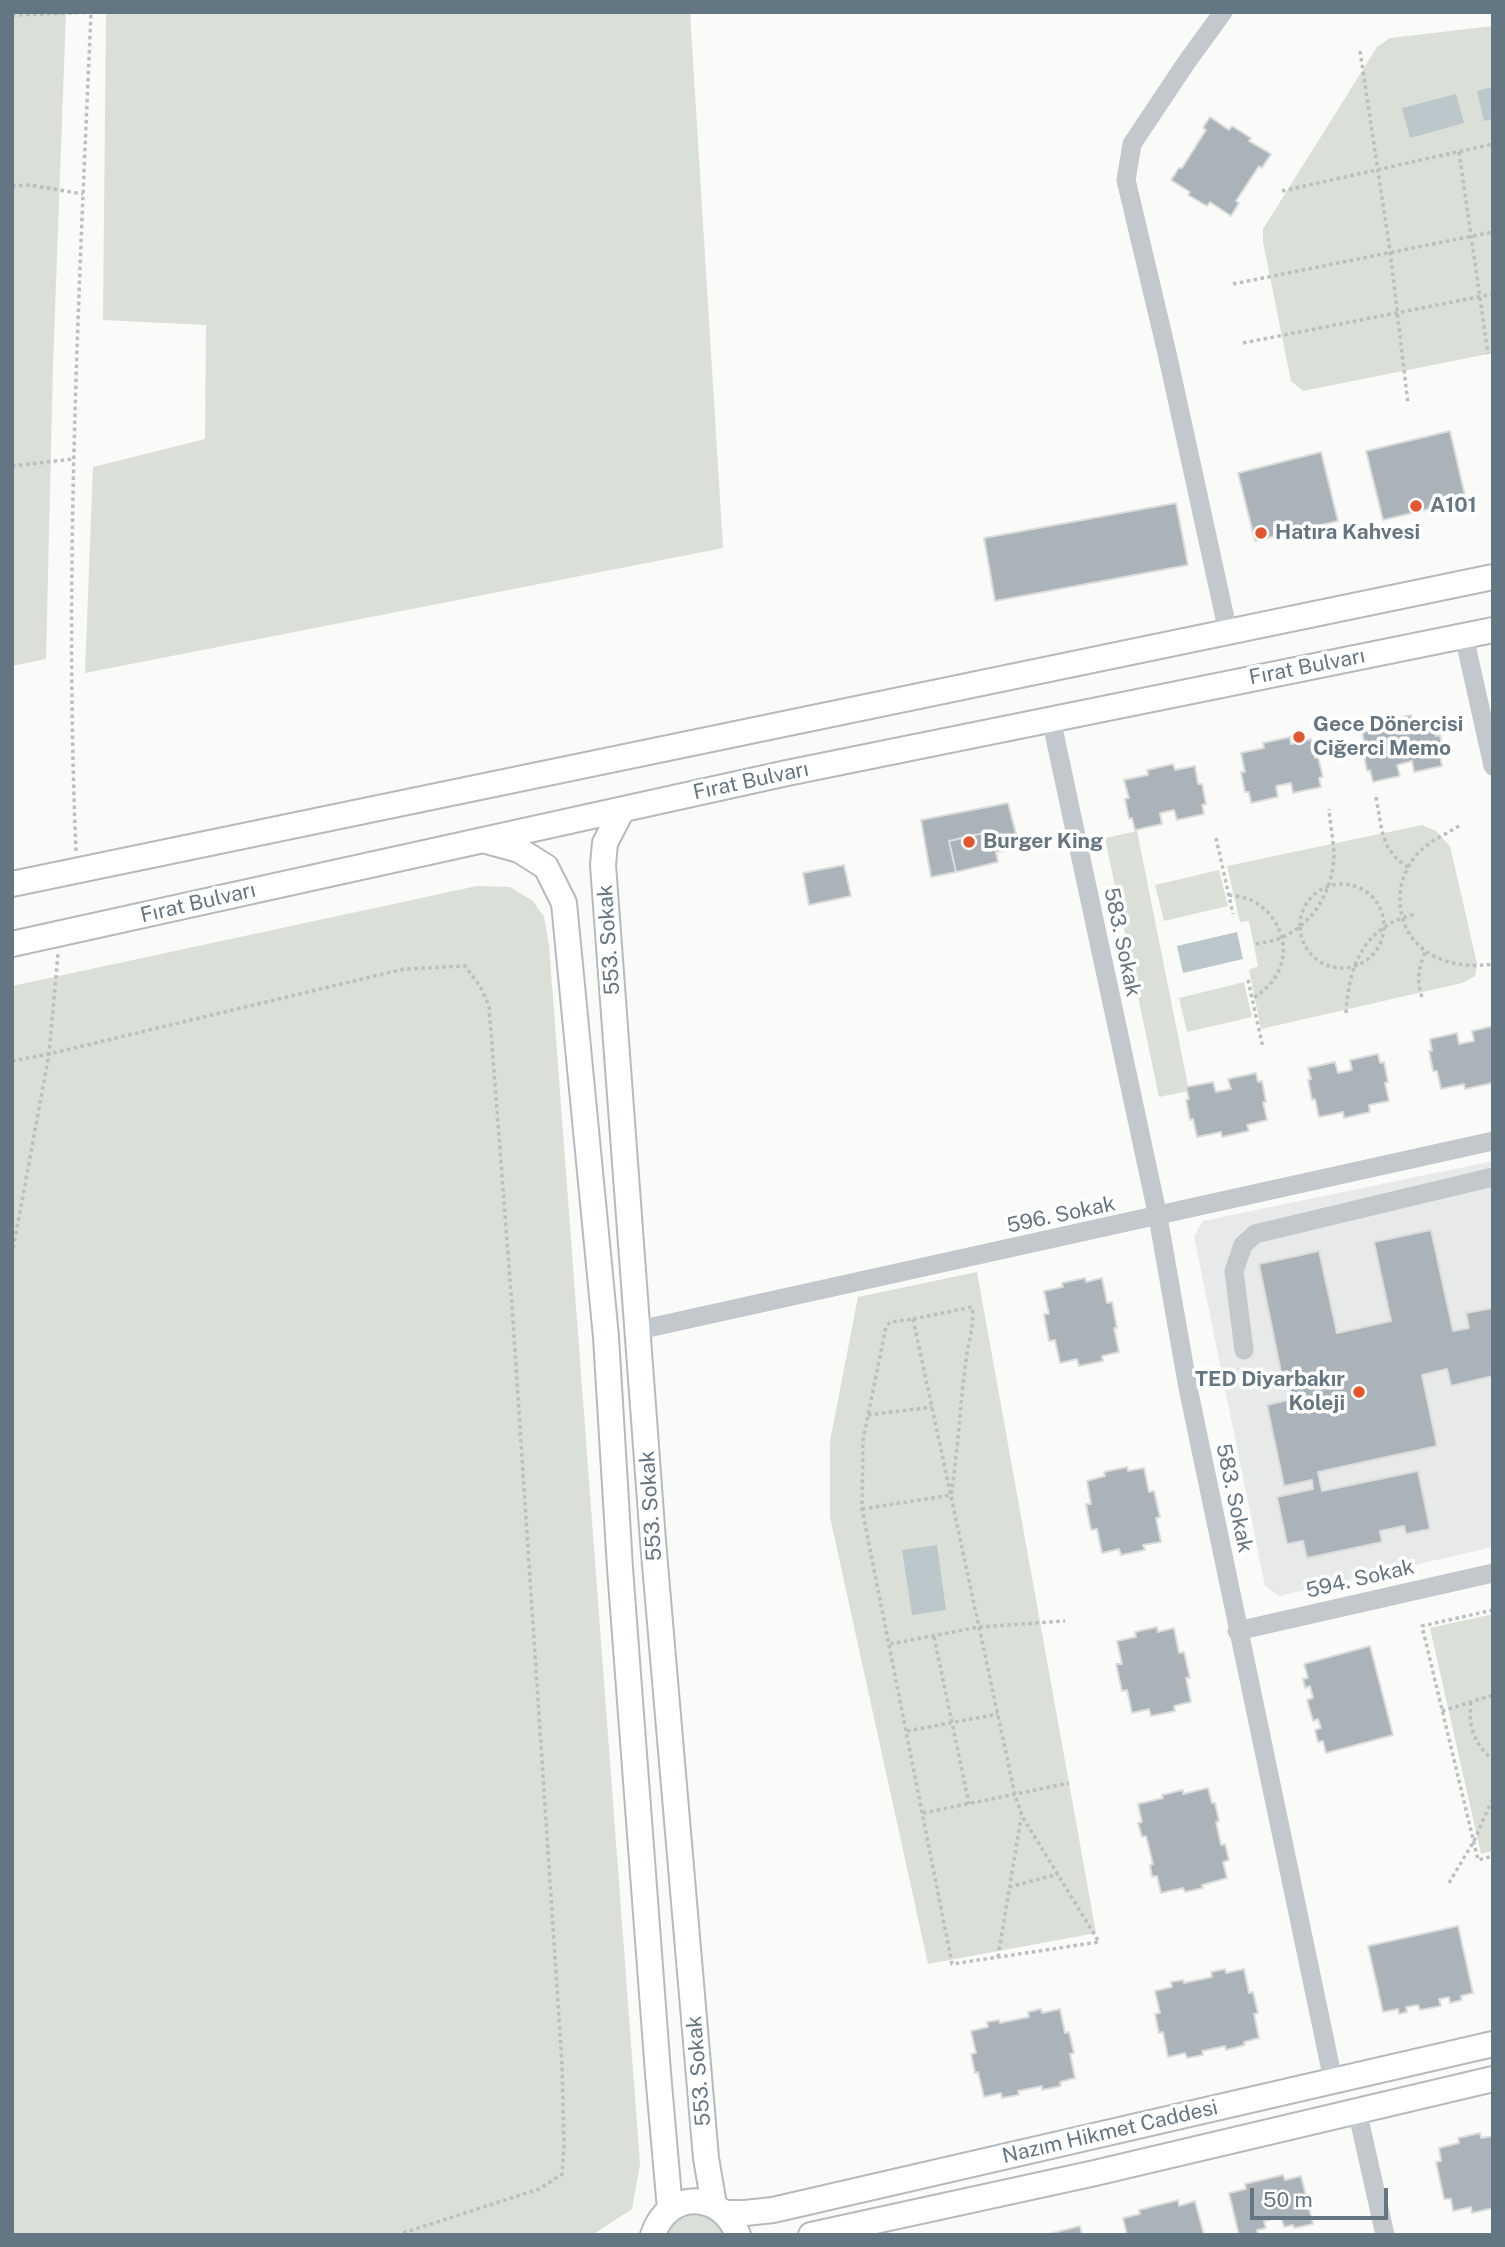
<!DOCTYPE html>
<html>
<head>
<meta charset="utf-8">
<style>
  body { margin:0 }
  #map { position:relative; width:1505px; height:2247px; overflow:hidden; background:#fafaf8; font-family:"Public Sans",sans-serif }
  canvas { display:block }
  .frame { position:absolute; inset:0; border:14px solid #657683; pointer-events:none }
  .scale { position:absolute; left:1250px; top:2188px; width:138px; height:32px; box-sizing:border-box; border:4px solid #657683; border-top:0; padding-left:9px; font-size:21px; line-height:24px; white-space:nowrap; color:#657683; -webkit-text-stroke:5px #fff; paint-order:stroke }
</style>
</head>
<body>
<div id="map">
<canvas width="1505" height="2247"></canvas>
<div class="frame"></div>
<div class="scale">50 m</div>
</div>
<script>
const ctx = document.querySelector('canvas').getContext('2d');
ctx.lineJoin = 'round';
function paint(path, color) { ctx.fillStyle = color; ctx.fill(path, 'evenodd'); }
function stroke(path, color, width, dash) { ctx.strokeStyle = color; ctx.lineWidth = width; ctx.lineCap = dash ? 'butt' : 'round'; ctx.setLineDash(dash || []); ctx.stroke(path); }
function label(font, color, halo, rows, align = 'center') {
  ctx.font = font + ' "Public Sans",sans-serif'; ctx.lineWidth = 7; ctx.setLineDash([]); ctx.textBaseline = 'middle'; ctx.strokeStyle = halo; ctx.fillStyle = color; for (const [text, x, y, turn = 0] of rows) {
    ctx.save(); ctx.translate(x, y); ctx.rotate((+turn || 0) * Math.PI / 180); ctx.textAlign = isNaN(turn) ? turn : align; if (halo) ctx.strokeText(text, 0, 0); ctx.fillText(text, 0, 0); ctx.restore();
  }
}
paint(new Path2D(`
  M1493,1161V1547L1279,1596L1265,1586L1194,1236L1203,1221Z`), '#e8e9e9');
paint(new Path2D(`
  M12,12H66L53,364L46,659L12,666Z
  M106,12H690L723,548L85,673L93,467L205,439L206,325L103,320Z
  M1493,26V353L1303,391L1291,381L1263,242V229L1377,47L1390,38Z
  M1422,825L1436,831L1450,846L1477,964L1475,976L1462,983L1261,1029L1249,970L1258,966L1249,921L1240,922L1227,866Z
  M1137,831L1189,1091L1159,1097L1105,838Z
  M1219,870L1228,906L1164,921L1155,885Z
  M477,886L510,887L533,901L544,917L549,945L640,2164L632,2209L592,2235H12V986Z
  M1244,982L1252,1017L1187,1032L1179,998Z
  M977,1272L1096,1933L928,1964L830,1517V1441L858,1297Z
  M1493,1614V1851L1481,1854L1430,1628Z
  M699,2213L711,2216L729,2235H667C673,2221 684,2216 699,2213Z`), '#dadfd7');
paint(new Path2D(`
  M1493,87V119L1484,121L1477,91Z
  M1456,94L1464,123L1410,138L1402,108Z
  M1237,932L1243,959L1183,973L1177,946Z
  M937,1545L946,1610L912,1615L902,1550Z`), '#bbc7cb');
const building = new Path2D(`
  M1210,117L1229,130L1232,126L1251,138L1249,141L1271,154L1262,168L1259,166L1236,201L1239,203L1231,216L1210,202L1207,206L1188,195L1190,192L1171,180L1179,168H1182L1206,130L1203,128Z
  M1450,431L1466,500L1383,520L1366,451Z
  M1321,452L1338,521L1255,541L1238,473Z
  M1176,503L1188,565L995,601L984,538Z
  M1411,715L1413,722L1432,718L1436,736L1440,735L1444,755L1440,756L1442,766L1414,772L1412,761L1397,765L1400,776L1373,782L1370,770L1367,771L1363,751L1366,750L1362,732L1386,727L1385,721Z
  M1290,737L1291,744L1311,739L1315,758L1318,757L1323,777L1319,778L1321,787L1293,793L1291,783L1276,786L1278,797L1251,803L1249,792H1245L1241,772H1245L1241,753L1264,748L1263,743Z
  M1173,764L1175,770L1195,766L1198,784H1202L1206,804L1202,805L1204,814L1177,820L1174,810L1160,813L1162,824L1135,830L1132,818L1129,819L1125,799L1129,798L1124,780L1148,775L1147,770Z
  M1008,803L1020,849L996,852L992,831L949,841L956,872L931,877L921,820Z
  M992,831L998,862L956,872L949,841Z
  M844,865L851,896L809,905L803,873Z
  M1493,1026L1492,1083L1465,1089L1464,1084L1441,1089L1437,1071H1433L1429,1051H1432L1430,1039L1457,1033L1459,1044L1474,1041L1472,1031Z
  M1378,1054L1380,1063L1384,1062L1388,1082L1385,1083L1389,1101L1369,1105L1370,1112L1344,1118L1343,1112L1319,1117L1315,1099L1312,1100L1308,1080L1311,1079L1308,1068L1335,1062L1338,1073L1352,1070L1350,1060Z
  M1256,1073L1258,1082L1262,1081L1266,1102H1263L1267,1120L1247,1125L1249,1131L1222,1137L1221,1132L1197,1137L1193,1119L1190,1120L1186,1100L1189,1099L1186,1087L1213,1082L1216,1092L1231,1089L1228,1079Z
  M1431,1230L1453,1331L1469,1328L1466,1313L1493,1308V1376L1451,1386L1447,1369L1422,1375L1437,1446L1318,1472L1322,1491L1418,1471L1430,1529L1406,1534L1404,1526L1380,1531L1382,1542L1307,1558L1303,1541L1287,1544L1277,1497L1313,1489L1312,1480L1284,1486L1267,1405L1292,1399L1287,1371L1281,1372L1259,1264L1319,1251L1337,1333L1391,1321L1374,1242Z
  M1085,1278L1086,1282L1102,1278L1107,1303L1112,1302L1117,1328H1114L1119,1352L1102,1356L1103,1361L1079,1366L1077,1359L1060,1363L1055,1340L1049,1341L1044,1314H1049L1044,1291L1063,1287L1062,1283Z
  M1127,1467L1128,1471L1144,1468L1149,1492L1154,1491L1160,1517L1156,1518L1161,1542L1143,1545L1145,1550L1121,1555L1119,1549L1102,1553L1097,1529L1091,1530L1086,1504H1091L1087,1481L1105,1476L1104,1472Z
  M1157,1627L1158,1632L1174,1628L1179,1653L1184,1652L1190,1678H1186L1191,1702L1174,1706L1175,1711L1151,1716L1149,1709L1132,1713L1127,1690L1122,1691L1116,1664H1122L1117,1641L1136,1637L1135,1632Z
  M1370,1646L1393,1735L1326,1753L1323,1741L1318,1742L1315,1730L1321,1728L1318,1719L1313,1721L1307,1700L1313,1698L1310,1686L1305,1688L1303,1679L1308,1678L1304,1664Z
  M1208,1788L1212,1803H1215L1219,1821L1216,1822L1221,1845L1225,1844L1229,1860L1223,1862L1227,1878L1202,1885L1203,1888L1185,1892L1183,1888L1161,1893L1157,1876L1152,1877L1150,1865L1153,1864L1146,1836L1142,1837L1138,1823L1142,1822L1138,1804L1163,1798L1162,1795L1183,1790V1794Z
  M1458,1926L1473,1993L1461,1996L1462,2000L1450,2003L1449,1997L1439,1999L1441,2006L1420,2010L1418,2005L1406,2007L1407,2012L1399,2014L1398,2009L1383,2012L1368,1946Z
  M1225,1969L1226,1973L1244,1969L1249,1993L1253,1992L1258,2013L1254,2014L1259,2038L1244,2042L1245,2045L1226,2050L1225,2046L1202,2051L1203,2055L1187,2058L1185,2053L1168,2057L1163,2032L1159,2033L1155,2014L1160,2013L1155,1991L1172,1987L1171,1982L1183,1980L1184,1983L1212,1977L1211,1972Z
  M1041,2009L1042,2013L1060,2009L1065,2033L1069,2032L1074,2053L1070,2054L1075,2078L1060,2082L1061,2086L1042,2090V2086L1018,2091L1019,2095L1002,2098L1001,2093L984,2097L978,2072L975,2073L971,2054L976,2053L971,2031L988,2027L987,2022L999,2020L1000,2023L1029,2017L1028,2012Z
  M1480,2133L1481,2138L1493,2136V2208L1472,2213L1471,2207L1453,2211L1451,2199H1444L1436,2162L1441,2161L1439,2148L1459,2143L1458,2138Z
  M1283,2175L1285,2180L1301,2176L1313,2224L1294,2228L1293,2225L1284,2227L1281,2217L1264,2221L1266,2228L1257,2230L1258,2234L1239,2235L1229,2193L1246,2189L1245,2184Z
  M1178,2200L1179,2206L1195,2201L1204,2235H1127L1123,2218L1140,2214L1139,2210Z
  M1080,2226L1082,2235H1045Z`);
paint(building, '#aab3b9');
stroke(building, '#dcdcda', 2);
const major = new Path2D(`
  M622,810L605,843L603,865L653,1541L706,2158L714,2205
  M486,841L519,850L546,867L564,903L606,1337L620,1568L658,2073L670,2209
  M12,884L1493,577
  M12,944L787,773L1493,630
  M726,2213H745L773,2210L1493,2044
  M653,2235C668,2189 722,2191 738,2235
  M811,2235L1095,2173L1493,2079`);
stroke(major, '#b5babe', 28);
stroke(new Path2D(`
  M12,15L98,12
  M1360,51L1390,251L1408,404
  M1459,152L1488,354
  M12,186L30,185L83,194
  M1282,191L1493,144
  M1233,284L1493,232
  M1243,343L1493,294
  M12,466L73,459
  M1376,797C1382,827 1380,850 1408,867
  M1459,826C1446,834 1430,841 1419,852C1407,865 1399,883 1400,901C1402,952 1448,971 1493,964
  M1216,838L1233,914
  M76,851C64,572 79,292 91,12
  M1300 926a42 42 0 1 1 84 0a42 42 0 1 1-84 0Z
  M1229,895C1236,896 1244,897 1251,900C1279,914 1293,948 1276,976C1270,986 1262,992 1252,999
  M1256,944C1265,942 1275,941 1283,937C1315,922 1334,888 1334,853C1333,838 1330,823 1329,809
  M1248,980L1263,1048
  M1422,997C1416,980 1419,968 1425,952
  M1346,1013C1349,964 1364,926 1416,914
  M12,1061L49,1054L404,969L465,966L480,986L489,1006L512,1306L562,2063L564,2148L562,2174L539,2189L397,2235
  M12,1255L49,1054L58,954
  M913,1319L1015,1795L1022,1816L1099,1942L952,1964L862,1509L863,1440L886,1327L890,1322Z
  M868,1415L932,1407
  M862,1509L951,1495C958,1451 960,1405 966,1360C968,1342 975,1325 972,1307L913,1319
  M1493,1610L1422,1626L1478,1860L1493,1856
  M934,1637L969,1804
  M890,1644L979,1627L1065,1621
  M1471,1702C1468,1726 1474,1744 1493,1760
  M1442,1711L1493,1695
  M907,1731L998,1714
  M923,1813L1069,1783
  M1449,1883L1474,1841L1493,1798
  M1009,1887L1058,1874
  M998,1957L1021,1818`), '#bbbfc2', 3.5, [3.5, 3.5]);
stroke(new Path2D(`
  M1223,12L1186,63L1132,144L1126,180L1167,353L1228,632
  M1464,636L1493,766
  M1051,719L1158,1217L1188,1388L1333,2080
  M639,1330L1493,1141
  M1244,1350L1234,1271L1243,1245L1255,1234L1493,1177
  M1237,1631L1493,1573
  M1357,2110L1385,2235`), '#c3c8cc', 19);
stroke(major, '#fff', 24);
for (const [x, y, r, color] of [
  [1416,506,7,"#e4572e"],
  [1261,533,7,"#e4572e"],
  [1299,737,7,"#e4572e"],
  [969,842,7,"#e4572e"],
  [1359,1392,7,"#e4572e"]
]) { const dot = new Path2D(); dot.arc(x, y, r, 0, 2 * Math.PI); ctx.fillStyle = color; ctx.fill(dot); stroke(dot, '#fff', 2.5); }
label('bold 21px', '#657683', '#fff', [
  ["A101",1430,506],
  ["Hatıra Kahvesi",1275,533],
  ["Gece Dönercisi",1313,725],
  ["Ciğerci Memo",1313,749],
  ["Burger King",983,842],
  ["TED Diyarbakır",1345,1380,"right"],
  ["Koleji",1345,1404,"right"]
], 'left');
label('21px', '#657683', '#fff', [
  ["Fırat Bulvarı",1307,667,-11],
  ["Fırat Bulvarı",751,781,-12],
  ["Fırat Bulvarı",198,903,-13],
  ["553. Sokak",609,940,-94],
  ["583. Sokak",1122,942,78],
  ["596. Sokak",1061,1215,-12],
  ["583. Sokak",1234,1498,78],
  ["553. Sokak",651,1506,-94],
  ["594. Sokak",1360,1579,-13],
  ["553. Sokak",699,2071,-95],
  ["Nazım Hikmet Caddesi",1110,2132,-13]
]);
</script>
</body>
</html>
